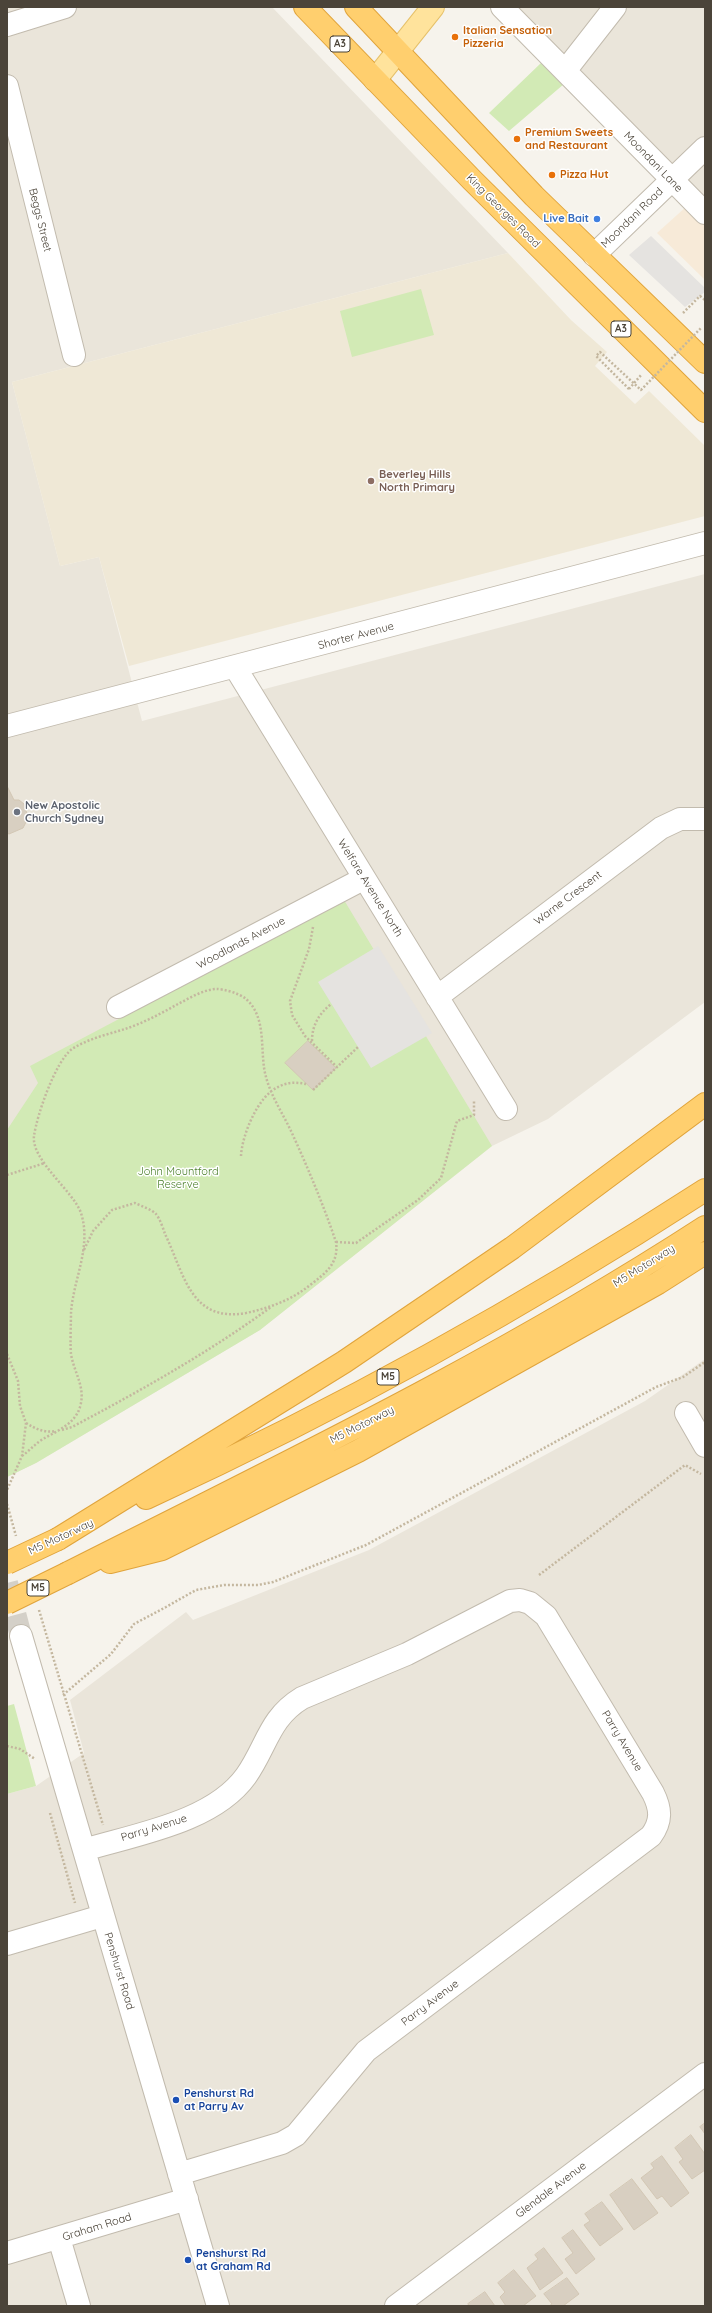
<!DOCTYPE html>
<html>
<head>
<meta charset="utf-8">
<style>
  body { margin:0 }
  #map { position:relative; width:712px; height:2313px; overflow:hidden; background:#f6f3ec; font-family:Quicksand,sans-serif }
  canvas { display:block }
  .frame { position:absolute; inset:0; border:8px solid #4b4439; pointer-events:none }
</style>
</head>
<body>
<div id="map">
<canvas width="712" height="2313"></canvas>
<div class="frame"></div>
</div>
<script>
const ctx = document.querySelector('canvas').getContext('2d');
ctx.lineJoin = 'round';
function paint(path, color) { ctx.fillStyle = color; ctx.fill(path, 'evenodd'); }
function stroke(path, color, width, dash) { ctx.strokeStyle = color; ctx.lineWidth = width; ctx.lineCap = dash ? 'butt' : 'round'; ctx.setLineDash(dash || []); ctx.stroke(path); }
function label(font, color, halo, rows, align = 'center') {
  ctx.font = font + ' Quicksand,sans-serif'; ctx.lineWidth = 3; ctx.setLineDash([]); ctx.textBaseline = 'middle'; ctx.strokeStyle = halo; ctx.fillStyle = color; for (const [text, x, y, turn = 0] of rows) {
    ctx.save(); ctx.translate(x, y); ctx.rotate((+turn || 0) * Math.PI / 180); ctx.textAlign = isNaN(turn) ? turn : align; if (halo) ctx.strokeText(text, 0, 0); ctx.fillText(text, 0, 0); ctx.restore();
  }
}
paint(new Path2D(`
  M7,7H272L508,253L12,382L60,566L99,557L142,721L705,574V1002L548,1119L492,1146L260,1330L36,1463L7,1477Z
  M514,7H705V201Z
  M705,1359V2306H7V1794L36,1786L84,1753L70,1700L186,1612L193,1620L369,1550L645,1401Z`), '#eae5da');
paint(new Path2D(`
  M687,206L705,223V280L657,233Z`), '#f7ead8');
paint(new Path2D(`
  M508,253L571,320L607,352L595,366L635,404L649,391L705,446V516L129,666L99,557L60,566L12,382Z`), '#efe8d6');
paint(new Path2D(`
  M541,63L564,84L509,131L489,113Z
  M421,289L434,335L352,357L340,311Z
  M344,900L492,1146L260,1330L36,1463L7,1477V1130L38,1083L30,1066Z
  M14,1704L36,1786L7,1794V1706Z`), '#d2eab5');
paint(new Path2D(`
  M651,236L705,288V292L685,307L629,255Z
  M378,946L432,1033L371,1068L318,982Z`), '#e5e3e0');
const building = new Path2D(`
  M7,786L14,800H19L24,804L27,814L26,822L23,828L9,834L7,833Z
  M308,1041L336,1068L313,1090L285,1063Z
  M705,2123V2134L700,2127Z
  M691,2135L705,2154V2170L692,2179L679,2162L683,2159L675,2148Z
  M662,2156L689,2193L671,2207L662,2196L657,2199L641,2178L654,2168L651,2164Z
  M632,2179L658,2213L634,2230L610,2195Z
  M602,2202L623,2229L600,2246L584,2225L590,2221L585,2214Z
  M573,2230L595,2259L576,2274L565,2259L573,2253L562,2238Z
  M544,2248L563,2273L540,2290L527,2268L538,2259L535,2255Z
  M514,2270L536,2296L523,2306H506L500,2297L505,2292L498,2283Z
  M567,2278L579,2294L563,2306H549L552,2304L544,2294Z
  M485,2292L495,2306H469L468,2304Z`);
paint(building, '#d8cfc1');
stroke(building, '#d3c7b4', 1);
stroke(new Path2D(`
  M7,1583L21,1636`), '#d4d0c8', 22, [22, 11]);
const minor = new Path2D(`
  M502,7L705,213
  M7,25L65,7
  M565,71L615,7
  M7,86L74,355
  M594,255L705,148
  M235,667L506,1109
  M7,726L705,543
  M437,997L661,828L680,819H705
  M118,1007L363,879
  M686,1413L705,1446
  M21,1636L218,2306
  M84,1850C137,1834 213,1822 246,1776C267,1746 269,1718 302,1698L407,1654L510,1601L520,1600L530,1603L546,1616L653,1793C661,1809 662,1821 651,1836L366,2051L296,2135L282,2143L179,2174
  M7,1944L102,1916
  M59,2238L79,2306
  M7,2253L187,2199
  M396,2306L705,2074`);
const major = new Path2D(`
  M375,80L433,7`);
const highway = new Path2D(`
  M305,7L472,180L705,411
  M356,7L534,196L705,362
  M146,1498C340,1409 526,1306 705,1190
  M58,1539L344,1362L512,1248L705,1104
  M110,1562L162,1549L358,1451L658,1283L705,1253
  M68,1573C284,1464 502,1359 705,1227`);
stroke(minor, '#c2bbae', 24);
stroke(major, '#e6c16a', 24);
stroke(highway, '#e0a43c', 24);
stroke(new Path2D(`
  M683,313L700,296L705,300
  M629,389L642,374
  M313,927L309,949L290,1001L292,1015L305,1036L337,1067
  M312,1041C312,1025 319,1014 331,1004
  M313,1090L358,1047
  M241,1156C242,1135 258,1096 278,1087C287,1082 296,1082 306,1084
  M7,1175L45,1163
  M336,1242L356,1243L418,1200L441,1178L457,1121L474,1115V1101
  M7,1354L18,1381L20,1406L26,1423L22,1456L7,1490
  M26,1423C36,1429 44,1433 55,1431
  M62,1430L72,1427C140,1391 208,1353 271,1307
  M22,1456C29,1451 35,1444 43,1439C57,1431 75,1424 80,1407C86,1387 74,1373 71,1354C70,1347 71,1321 71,1313C73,1280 92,1247 81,1213C74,1192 31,1160 34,1136C37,1115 55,1062 72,1049C89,1038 110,1034 128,1028C145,1022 162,1013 178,1004C190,998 202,990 216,989C224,989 239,993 246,999C268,1018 259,1053 266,1077C271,1096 283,1114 291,1131C308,1168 323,1204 336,1242C339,1263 326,1273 310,1285C292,1300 269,1308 246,1313C190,1323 184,1273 165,1234C163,1228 160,1219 156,1214C151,1209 141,1206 135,1203L112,1210L93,1231L83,1252
  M7,1504L16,1536
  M539,1575L685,1465L701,1474
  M39,1610L103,1825
  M63,1695L111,1654L134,1624L166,1607L196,1590L224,1585H258L273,1582L366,1545L656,1387L683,1377L705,1362
  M7,1746L20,1749L35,1759
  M50,1813L75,1903`), '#c4b79f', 2.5, [2, 2]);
stroke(minor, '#fff', 22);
stroke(major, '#ffe39c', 22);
stroke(highway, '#ffcf6e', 22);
const highwayBridge = new Path2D(`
  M7,1563L58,1539
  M7,1603L68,1573`);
stroke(highwayBridge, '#e0a43c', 24, []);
stroke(new Path2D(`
  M629,389L596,356L600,352L641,390L701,328`), '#c4b79f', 2.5, [2, 2]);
stroke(highwayBridge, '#ffcf6e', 22);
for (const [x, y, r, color] of [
  [455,37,4,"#e8710a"],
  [517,139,4,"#e8710a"],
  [552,175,4,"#e8710a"],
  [597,219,4,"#3f7fe0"],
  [371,481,4,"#8d6e63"],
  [17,812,4,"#6b7280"],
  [176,2100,4,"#1a4fb4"],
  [188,2260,4,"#1a4fb4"]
]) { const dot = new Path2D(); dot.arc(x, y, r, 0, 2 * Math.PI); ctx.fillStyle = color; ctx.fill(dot); stroke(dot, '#fff', 1.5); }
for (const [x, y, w] of [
  [340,44,20],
  [621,329,20],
  [388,1377,22],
  [38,1588,22]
]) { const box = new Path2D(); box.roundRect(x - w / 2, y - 8, w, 16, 3); ctx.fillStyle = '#fff'; ctx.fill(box); stroke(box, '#4b4439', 1); }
label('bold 10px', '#4b4439', null, [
  ["A3",340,44],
  ["A3",621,329],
  ["M5",388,1377],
  ["M5",38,1588]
]);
label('bold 11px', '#c56008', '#fff', [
  ["Italian Sensation",463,31],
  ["Pizzeria",463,44],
  ["Premium Sweets",525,133],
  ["and Restaurant",525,146],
  ["Pizza Hut",560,175]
], 'left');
label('11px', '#4b4439', '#fff', [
  ["Moondani Lane",653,162,46],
  ["King Georges Road",503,211,45],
  ["Moondani Road",632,218,-44],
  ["Beggs Street",40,220,76],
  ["Shorter Avenue",356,636,-15],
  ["Welfare Avenue North",370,888,58],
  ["Warne Crescent",568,898,-37],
  ["Woodlands Avenue",241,943,-28],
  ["M5 Motorway",644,1266,-32],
  ["M5 Motorway",362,1425,-27],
  ["M5 Motorway",61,1537,-25],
  ["Parry Avenue",622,1741,59],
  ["Parry Avenue",154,1828,-17],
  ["Penshurst Road",119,1971,73],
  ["Parry Avenue",430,2003,-37],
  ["Glendale Avenue",551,2190,-37],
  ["Graham Road",97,2227,-17]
]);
label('bold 11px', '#366cbe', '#fff', [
  ["Live Bait",589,219]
], 'right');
label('bold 11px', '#785e54', '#fff', [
  ["Beverley Hills",379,475],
  ["North Primary",379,488]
], 'left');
label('bold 11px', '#5b616d', '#fff', [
  ["New Apostolic",25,806],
  ["Church Sydney",25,819]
], 'left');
label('11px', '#4a7f2a', '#fff', [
  ["John Mountford",178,1172],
  ["Reserve",178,1185]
]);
label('bold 11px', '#164399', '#fff', [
  ["Penshurst Rd",184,2094],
  ["at Parry Av",184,2107],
  ["Penshurst Rd",196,2254],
  ["at Graham Rd",196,2267]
], 'left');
</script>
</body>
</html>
